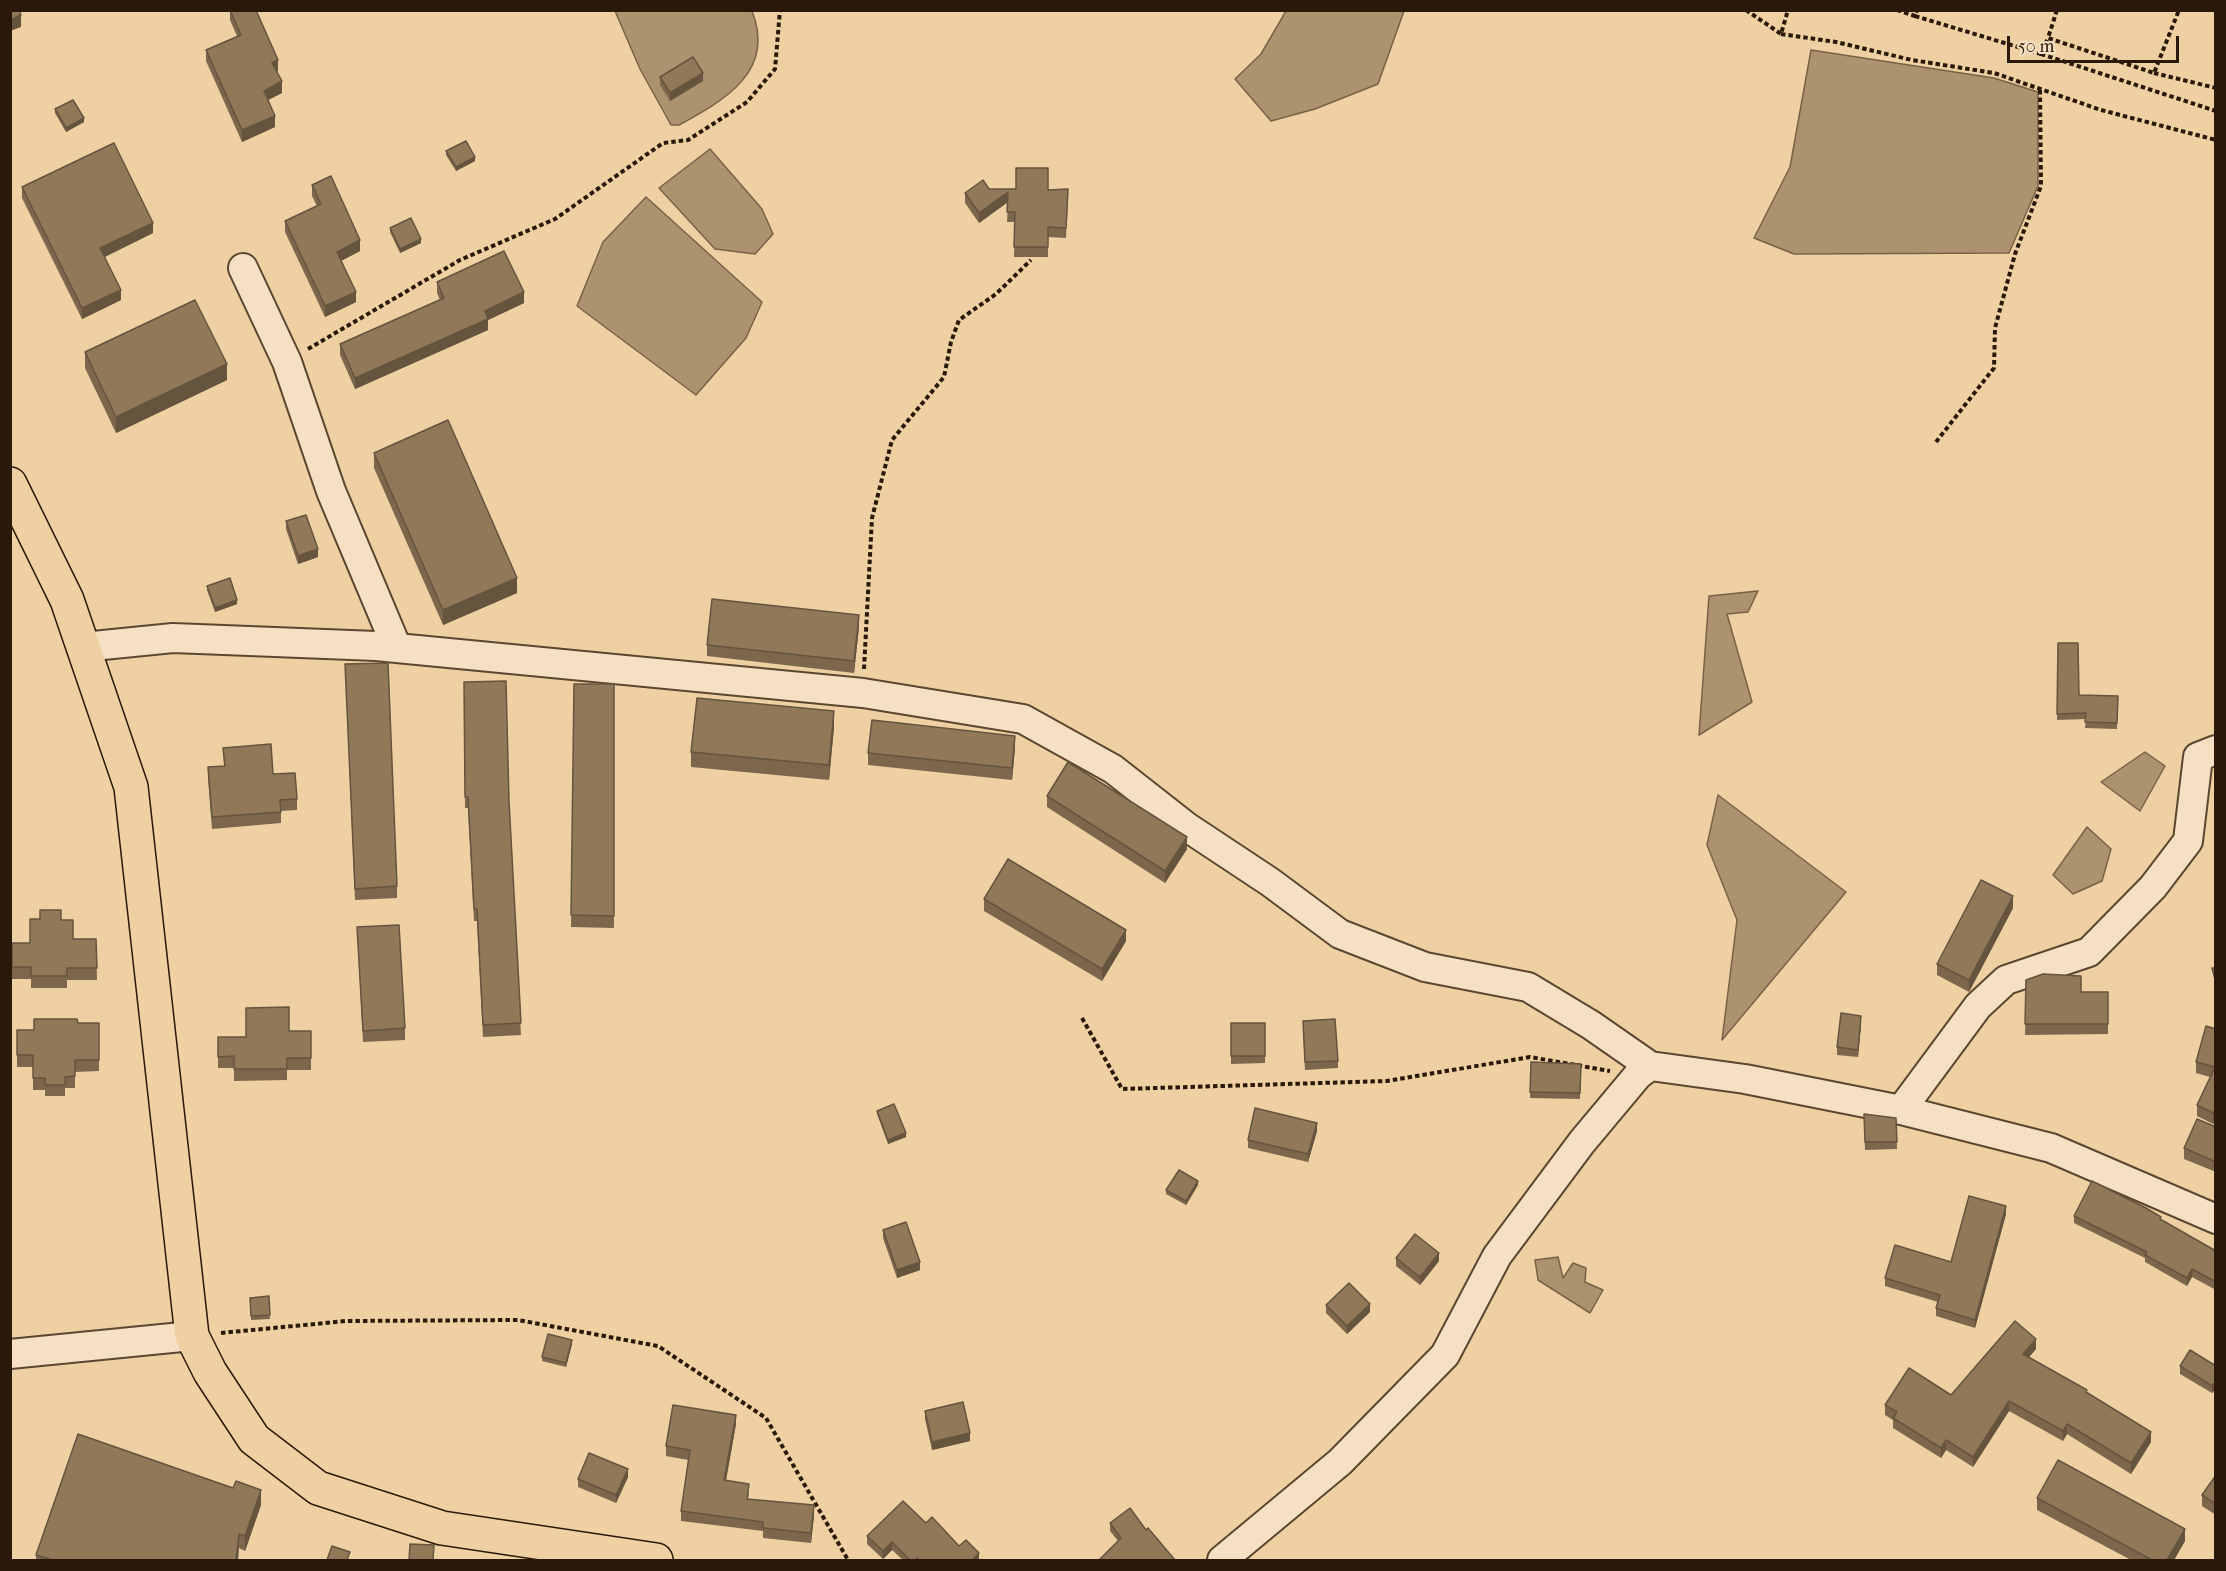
<!DOCTYPE html>
<html>
<head>
<meta charset="utf-8">
<style>
  body { margin:0 }
  #map { position:relative; width:2226px; height:1571px; overflow:hidden; background:#efd0a3; font-family:"IM FELL French Canon",serif }
  canvas { display:block }
  .frame { position:absolute; inset:0; border:12px solid #2a1909; pointer-events:none }
  .scale { position:absolute; left:2007px; top:36px; width:172px; height:27px; box-sizing:border-box; border:3px solid #2a1909; border-top:0; padding-left:8px; font-size:18px; line-height:21px; white-space:nowrap; color:#2a1909; -webkit-text-stroke:4px #f5e0c3; paint-order:stroke }
</style>
</head>
<body>
<div id="map">
<canvas width="2226" height="1571"></canvas>
<div class="frame"></div>
<div class="scale">50 m</div>
</div>
<script>
const ctx = document.querySelector('canvas').getContext('2d');
ctx.lineJoin = 'round';
function paint(path, color) { ctx.fillStyle = color; ctx.fill(path, 'evenodd'); }
function stroke(path, color, width, dash) { ctx.strokeStyle = color; ctx.lineWidth = width; ctx.lineCap = dash ? 'butt' : 'round'; ctx.setLineDash(dash || []); ctx.stroke(path); }
const water = new Path2D(`
  M615,11H752C776,71 725,100 679,125H671L640,69Z
  M1286,11V10L1404,11L1378,84L1315,109L1271,121L1235,79L1261,54Z
  M1811,50L1994,78L2038,92V186L2009,253L1794,254L1754,238L1790,167Z
  M710,149L762,209L773,234L755,254L715,249L659,188Z
  M646,197L762,302L746,338L696,395L577,306L603,242Z
  M1758,591L1748,612L1727,614L1752,702L1699,735L1709,596Z
  M2145,752L2165,766L2140,811L2101,782Z
  M1718,795L1846,892L1722,1040L1737,920L1707,845Z
  M2087,827L2111,849L2102,881L2073,894L2053,875Z
  M1558,1257L1563,1278L1573,1263L1586,1268L1585,1282L1603,1290L1590,1313L1538,1280L1535,1260Z`);
paint(water, '#ac926f');
stroke(water, '#786246', 1.5);
const minor = new Path2D(`
  M243,268L287,362L331,491L397,648
  M83,647L173,638L376,646L863,693L1023,719L1113,769L1187,827L1270,882L1340,934L1425,967L1528,987L1591,1025L1650,1066L1745,1079L1901,1110L2051,1148L2216,1219
  M1901,1110L1978,1006L2006,980L2089,952L2153,887L2188,841L2198,757L2216,750
  M10,1354L192,1336
  M1222,1560L1340,1462L1445,1355L1497,1256L1582,1142L1638,1075L1650,1066`);
const highway = new Path2D(`
  M10,484L67,600L131,787L192,1336L210,1372L254,1439L318,1488L442,1528L656,1560`);
stroke(minor, '#5b4730', 32);
stroke(highway, '#2a1909', 36);
stroke(new Path2D(`
  M1746,10L1781,34L1788,10
  M1897,10L1915,16L1917,10
  M2057,10L2048,38L2154,73L2179,10
  M1915,16L2041,54L2048,38
  M1781,34L1836,42L1912,60L1994,73L2101,110L2216,140
  M2041,54L2216,111
  M2154,73L2216,88
  M308,349L460,260L555,219L663,143L688,140L747,102L775,69L780,10
  M1936,442L1994,368L1995,328L2015,254L2041,186L2040,89
  M864,669L872,518L892,440L944,377L951,342L959,320L996,294L1031,260
  M1082,1018L1122,1089L1387,1081L1530,1057L1610,1071
  M221,1333L346,1321L518,1320L658,1346L766,1418L848,1560`), '#2a1909', 4, [4.5, 3]);
stroke(minor, '#f5e0c3', 28);
stroke(highway, '#efd0a3', 33);
paint(new Path2D(`
  M230,10H256L278,71L277,72L282,93L268,100L275,127L242,142L206,61V50L237,36L230,20Z
  M660,77L703,81L670,101L660,85Z
  M55,109L84,122L66,132L55,113Z
  M446,151L475,161L456,171L446,155Z
  M312,185L360,251L341,261L356,302L325,317L285,232V221L317,206L312,196Z
  M22,187L153,233L105,257L121,300L82,319L22,198Z
  M989,189L1048,190L1068,199L1066,238L1048,237V257H1014L1015,222H1007L1008,202L979,223L965,203V193Z
  M390,228L421,243L400,253L390,232Z
  M437,282L524,303L488,320V330L355,389L340,355V344L440,300L437,293Z
  M85,352L227,380L116,433L85,368Z
  M374,453L517,593L443,625L374,468Z
  M286,521L318,557L298,564L286,529Z
  M207,586L237,604L215,612L207,590Z
  M859,627L854,673L707,656V645Z
  M2058,643L2079,695L2118,696L2117,729L2085,728L2086,719L2057,720Z
  M345,664L397,886V898L355,900Z
  M464,682L509,801L521,1035L483,1037L477,921H474L468,808H465Z
  M574,684H614V928L571,927Z
  M834,727L829,780L691,767V752Z
  M223,748L273,774L297,799V810L281,811V823L212,829L208,778V767L224,766Z
  M1015,748L1012,780L868,765V753Z
  M1047,796L1187,849L1165,883L1047,807Z
  M984,899L1126,941L1102,981L984,911Z
  M2013,908L1969,992L1937,975V964Z
  M61,920L73,939H96L97,980H67V988H31V979H12V943H30Z
  M357,927L405,1028V1040L363,1042Z
  M2026,980L2081,992H2108V1034L2025,1035Z
  M78,1023H99V1071L75,1072V1088H65V1096H45V1090H33V1067H17V1030H34Z
  M1231,1023H1265V1063L1231,1064Z
  M1861,1024L1858,1057L1837,1055V1047Z
  M1303,1029L1338,1061V1068L1305,1070Z
  M2216,1029V1119L2213,1124L2197,1116V1105L2210,1077L2196,1073V1062Z
  M289,1031H311V1070H287V1080L234,1081V1068H218V1037H246Z
  M1531,1062L1581,1064L1580,1099L1530,1098Z
  M877,1111L906,1137L888,1144L877,1114Z
  M1864,1114L1896,1118L1897,1149L1865,1150Z
  M2216,1127V1172L2184,1159V1148Z
  M1317,1131L1308,1162L1248,1148V1140Z
  M1198,1185L1186,1205L1166,1194V1190Z
  M2006,1214L1975,1328L1936,1316V1308L1938,1302L1885,1286V1278L1951,1262Z
  M2074,1216L2161,1220L2216,1251V1290L2192,1277L2187,1286L2145,1262V1258L2074,1223Z
  M883,1230L920,1270L897,1278L883,1238Z
  M1396,1258L1439,1261L1420,1285L1396,1266Z
  M269,1296L270,1319L251,1320L250,1298Z
  M1326,1305L1370,1312L1347,1334L1326,1313Z
  M572,1344L566,1367L542,1361V1357Z
  M2036,1349L2029,1357L2087,1393L2151,1442L2131,1474L2067,1434L2063,1441L2009,1411L1973,1467L1946,1450L1941,1458L1893,1428V1420L1885,1415V1405L1951,1395Z
  M2180,1366H2216V1388L2212,1393L2180,1374Z
  M925,1411L970,1441L932,1450L925,1419Z
  M736,1424L726,1481L749,1493L748,1499L814,1515L811,1543L763,1538V1531L681,1521V1511L688,1460L666,1456V1446Z
  M2216,1475V1515L2202,1506V1495Z
  M628,1477L616,1503L578,1487V1479Z
  M2037,1498L2185,1541L2174,1560H2131L2037,1510Z
  M261,1505L245,1551L239,1548L238,1560H36V1555Z
  M926,1523L959,1546L979,1560H903L892,1550L883,1559L867,1544V1536Z
  M1110,1523L1146,1530L1118,1541L1110,1531Z`), '#7c674d');
paint(new Path2D(`
  M21,15V27L10,31V20Z
  M278,60V71L272,74V63Z
  M703,73V81L670,101V93Z
  M282,81V93L264,102V91Z
  M275,116V127L242,142V130Z
  M84,118V122L66,132V128Z
  M475,157V161L456,171V167Z
  M1008,192V202L979,223V213Z
  M153,223V233L100,259V248Z
  M421,239V243L400,253V249Z
  M360,240V251L337,263V252Z
  M121,290V300L82,319V308Z
  M356,292V302L325,317V306Z
  M524,292V303L488,320V330L355,389V378L485,311Z
  M227,364V380L116,433V417Z
  M318,549V557L298,564V556Z
  M517,578V593L443,625V610Z
  M237,600V604L215,612V608Z
  M859,615V627L854,673V661Z
  M834,711V727L829,780V765Z
  M1015,736V748L1012,780V768Z
  M1187,837V849L1165,883V871Z
  M2013,896V908L1969,992V980Z
  M1126,930V941L1102,981V969Z
  M1861,1016V1024L1858,1057V1050Z
  M2216,1108V1119L2213,1124V1113Z
  M1317,1123V1131L1308,1162V1154Z
  M906,1133V1137L888,1144V1140Z
  M1198,1181V1185L1186,1205V1201Z
  M2006,1206V1214L1975,1328V1320Z
  M1439,1253V1261L1420,1285V1277Z
  M920,1262V1270L897,1278V1270Z
  M2192,1269V1277L2187,1286V1278Z
  M1370,1304V1312L1347,1334V1326Z
  M2036,1339V1349L2023,1364V1354Z
  M572,1340V1344L566,1367V1363Z
  M2216,1381V1388L2212,1393V1386Z
  M2009,1401V1411L1973,1467V1457Z
  M736,1415V1424L724,1490V1480Z
  M2067,1424V1434L2063,1441V1431Z
  M2151,1432V1442L2131,1474V1463Z
  M970,1433V1441L932,1450V1442Z
  M1946,1440V1450L1941,1458V1448Z
  M628,1469V1477L616,1503V1495Z
  M261,1490V1505L245,1551V1536Z
  M814,1505V1515L811,1543V1533Z
  M2185,1529V1541L2174,1560H2167Z
  M239,1534L238,1560H236Z
  M892,1542V1550L883,1559V1551Z
  M979,1553V1560H973V1559Z`), '#65543e');
const building = new Path2D(`
  M10,10H19L21,15L10,20Z
  M230,10H256L278,60L272,63L282,81L264,91L275,116L242,130L206,50L241,35Z
  M693,57L703,73L670,93L660,77Z
  M73,100L84,118L66,128L55,109Z
  M466,141L475,157L456,167L446,151Z
  M114,143L153,223L100,248L121,290L82,308L22,187Z
  M1016,168H1048V190L1068,189L1066,228L1048,227V247H1014L1015,212H1007L1008,192L979,213L965,193L983,180L989,189H1016Z
  M331,176L360,240L337,252L356,292L325,306L285,221L321,204L312,185Z
  M411,218L421,239L400,249L390,228Z
  M504,251L524,292L485,311L488,319L355,378L340,344L444,298L437,282Z
  M195,300L227,364L116,417L85,352Z
  M448,420L517,578L443,610L374,453Z
  M306,515L318,549L298,556L286,521Z
  M230,578L237,600L215,608L207,586Z
  M712,599L859,615L854,661L707,645Z
  M2058,643H2078L2079,695L2118,696L2117,723L2085,722L2086,713L2057,714Z
  M388,663L397,886L355,889L345,664Z
  M506,681L509,801L521,1023L483,1025L477,909H474L468,797H465L464,682Z
  M574,684H614V916L571,915Z
  M697,698L834,711L829,765L691,752Z
  M872,720L1015,736L1012,768L868,753Z
  M271,744L273,774L295,773L297,799L280,800L281,812L212,817L208,767L225,766L223,748Z
  M1068,762L1187,837L1165,871L1047,796Z
  M1008,859L1126,930L1102,969L984,899Z
  M1981,880L2013,896L1969,980L1937,964Z
  M40,910H61V920H73V939H96L97,968H67V976H31V967H12V943H30V919H40Z
  M399,925L405,1028L363,1031L357,927Z
  M2212,968H2216V983Z
  M2043,974L2081,976V992H2108V1024H2025L2026,980Z
  M289,1007V1031H311V1058H287V1069H234V1056L218,1057V1037H246V1008Z
  M1841,1013L1861,1016L1858,1050L1837,1047Z
  M34,1019H77L78,1023H99V1060H75V1076L65,1077V1085H45V1078H33V1055H17V1030H34Z
  M1335,1019L1338,1061L1305,1062L1303,1021Z
  M1231,1023H1265V1056H1231Z
  M2206,1026L2216,1029V1108L2213,1113L2197,1105L2215,1067L2196,1062Z
  M1531,1062L1581,1064L1580,1093L1530,1092Z
  M894,1104L906,1133L888,1140L877,1111Z
  M1255,1108L1317,1123L1308,1154L1248,1140Z
  M1864,1114L1896,1118L1897,1142H1865Z
  M2197,1119L2216,1127V1162L2184,1148Z
  M1179,1170L1198,1181L1186,1201L1166,1190Z
  M2092,1181L2146,1208L2161,1217L2160,1219L2216,1251V1282L2192,1269L2187,1278L2145,1255L2147,1252L2074,1216Z
  M1969,1196L2006,1206L1975,1320L1936,1308L1940,1295L1885,1278L1895,1245L1951,1262Z
  M906,1222L920,1262L897,1270L883,1230Z
  M1415,1234L1439,1253L1420,1277L1396,1258Z
  M1349,1283L1370,1304L1347,1326L1326,1305Z
  M269,1296L270,1315L251,1316L250,1298Z
  M2015,1321L2036,1339L2023,1354L2087,1390L2086,1392L2151,1432L2131,1463L2067,1424L2063,1431L2009,1401L1973,1457L1946,1440L1941,1448L1893,1418L1897,1412L1885,1405L1909,1368L1951,1395Z
  M548,1334L572,1340L566,1363L542,1357Z
  M2190,1350L2216,1366V1381L2212,1386L2180,1366Z
  M963,1402L970,1433L932,1442L925,1411Z
  M673,1405L736,1415L724,1480L749,1484L747,1499L814,1505L811,1533L763,1528V1522L681,1511L690,1450L666,1446Z
  M78,1434L233,1488L236,1481L261,1490L245,1536L239,1534L236,1560H53L36,1555Z
  M589,1453L628,1469L616,1495L578,1479Z
  M2058,1460L2185,1529L2167,1560H2152L2037,1498Z
  M2216,1475V1504L2202,1495Z
  M903,1501L926,1523L932,1517L959,1546L966,1540L979,1553L973,1559L974,1560H919L917,1558L915,1560H910L892,1542L883,1551L867,1536Z
  M1130,1508L1146,1530L1148,1528L1175,1560H1099L1121,1538L1110,1523Z
  M410,1544L434,1545L433,1560H409Z
  M332,1546L350,1552L347,1560H327Z`);
paint(building, '#907859');
stroke(building, '#65543e', 1.5);
</script>
</body>
</html>
